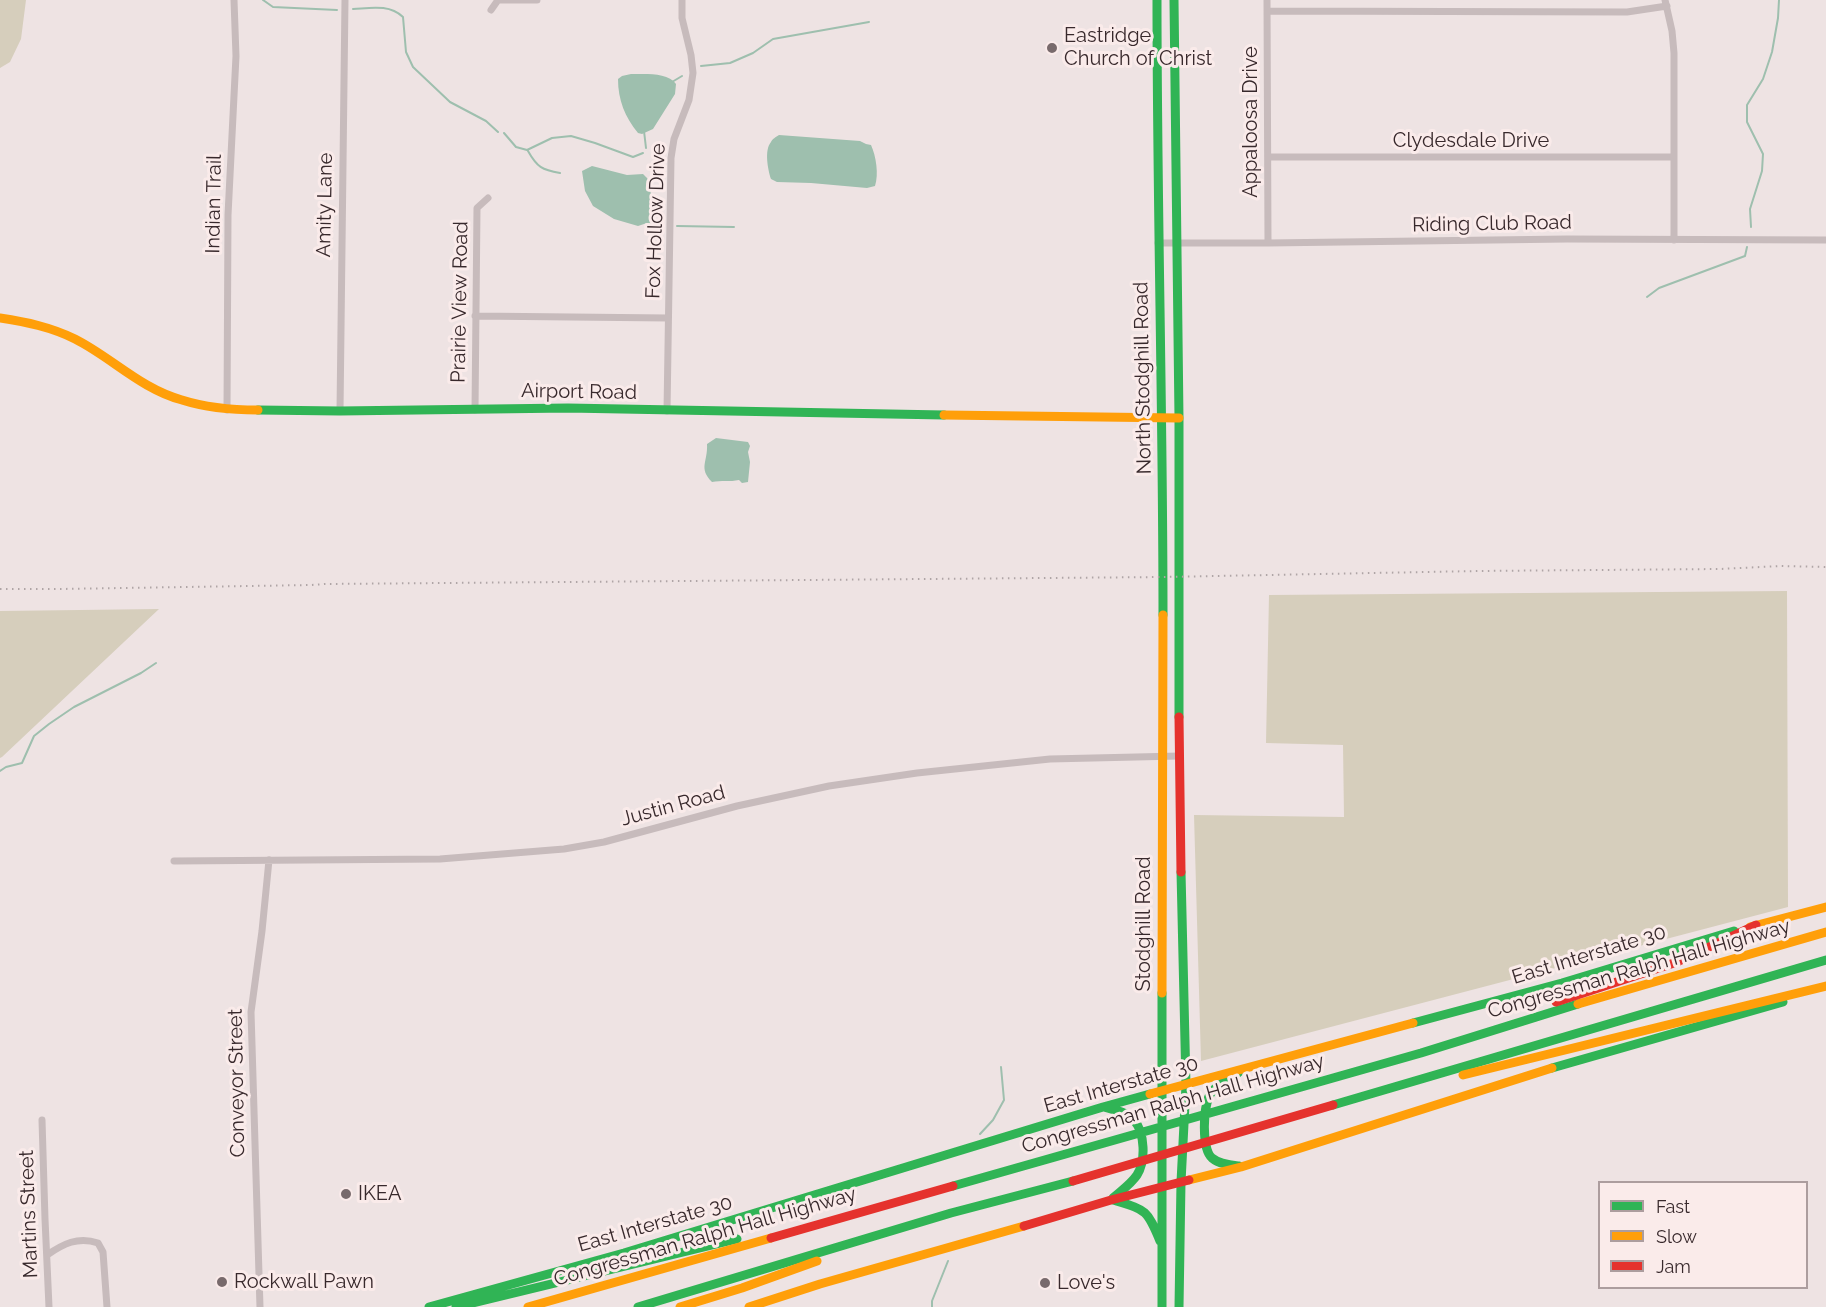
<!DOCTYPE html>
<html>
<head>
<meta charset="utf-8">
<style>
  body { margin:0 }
  #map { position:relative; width:1826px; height:1307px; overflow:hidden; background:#eee3e3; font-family:Raleway,sans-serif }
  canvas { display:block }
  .legend { position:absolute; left:1598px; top:1181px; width:210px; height:108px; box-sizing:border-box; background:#faebea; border:2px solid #ac9d9e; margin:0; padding:8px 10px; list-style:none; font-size:18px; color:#38292c }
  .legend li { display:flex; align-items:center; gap:12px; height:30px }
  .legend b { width:30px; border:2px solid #ac9d9e }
</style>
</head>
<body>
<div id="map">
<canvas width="1826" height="1307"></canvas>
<ul class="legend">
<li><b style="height:8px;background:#30b455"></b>Fast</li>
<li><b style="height:8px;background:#ff9f0a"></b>Slow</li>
<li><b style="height:8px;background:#e5322d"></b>Jam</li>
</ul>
</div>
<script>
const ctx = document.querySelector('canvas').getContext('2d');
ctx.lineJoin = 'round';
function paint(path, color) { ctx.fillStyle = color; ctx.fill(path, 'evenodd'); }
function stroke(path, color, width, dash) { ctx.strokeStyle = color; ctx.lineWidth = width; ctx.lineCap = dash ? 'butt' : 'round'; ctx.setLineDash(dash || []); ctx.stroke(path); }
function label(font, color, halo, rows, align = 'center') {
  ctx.font = font + ' Raleway,sans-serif'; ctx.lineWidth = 6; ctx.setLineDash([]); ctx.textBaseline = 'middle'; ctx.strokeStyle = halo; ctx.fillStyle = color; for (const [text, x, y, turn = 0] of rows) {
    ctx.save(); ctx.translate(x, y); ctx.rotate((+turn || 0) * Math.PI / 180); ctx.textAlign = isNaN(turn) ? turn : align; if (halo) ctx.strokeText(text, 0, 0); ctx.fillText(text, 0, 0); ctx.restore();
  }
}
paint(new Path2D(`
  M0,0H26L21,39L10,62L0,68Z
  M1787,591L1788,907L1201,1061L1194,815L1344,817L1343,745L1266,743L1269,595Z
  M159,609L2,757L0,758V611Z`), '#d6cebc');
paint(new Path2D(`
  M631,74C645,74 668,72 676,84L675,94L653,129L642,134L638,133C625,117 618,100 618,79L622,76Z
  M779,135L860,141L866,144L871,145C876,156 879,174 875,186L867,188L811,183L777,182L771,179C768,170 764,150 771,142C772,139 776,137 779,135Z
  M592,166L627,175L643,174L649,180L652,203L650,222L638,226L614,219L593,206L585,191L582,171Z
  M716,438L748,442L750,446L748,452L750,462L748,482L742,483L739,480C730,482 721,480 712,482C698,468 708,462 707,444Z`), '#9ebfae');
stroke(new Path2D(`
  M263,0L273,7L337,10
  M353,9C371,8 389,4 403,17L406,52L413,67L450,102L486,121L498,132
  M701,66L730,63L753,53L773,39L869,22
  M672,82L682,76
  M644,131L646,148
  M504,133L516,147L527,150L552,138L571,136L595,143L633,157L643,153
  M528,151C537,167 542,170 560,173
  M647,222L661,226
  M677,226L734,227
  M1751,227L1750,209L1762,171L1763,154L1747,122V105L1763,79L1772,52L1778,18L1779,0
  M1647,297L1659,288L1745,256L1747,247
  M0,771L6,767L22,763L34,736L49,724L74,707L141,673L156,663
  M980,1134L993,1120L1004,1100L1001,1067
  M932,1307V1301L948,1261`), '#9ebfae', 2);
stroke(new Path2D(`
  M1267,0L1268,243
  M1665,0L1672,31L1674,53V240
  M491,10L498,0H537
  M1267,11L1627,12L1667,6
  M1268,157H1674
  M1158,243H1268L1567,239L1826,240
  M475,316L668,318
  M227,410L228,215L236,56L234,0
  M475,410L477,208L488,198
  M340,411L345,0
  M667,411L671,158L674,139L689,100L693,73L691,55L682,18V0
  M174,861L440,859L564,849L604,842L737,806L829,786L917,773L1050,759L1179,756
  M42,1120L45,1219L49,1307
  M47,1255C63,1244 78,1236 98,1243L103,1252L107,1307
  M260,1307L251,1012L262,931L269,860`), '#c7bbbc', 7);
stroke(new Path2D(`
  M1157,0C1157,205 1163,410 1163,615
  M1174,0L1179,418V717
  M258,410L340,411L568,408L944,415
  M1413,1023L1562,983L1734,931
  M1552,1068L1783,1002
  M1238,1073C1230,1079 1217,1084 1211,1093C1203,1104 1201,1149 1212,1158C1219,1164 1230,1165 1239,1166
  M1333,1105L1826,960
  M1104,1107C1114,1110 1127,1112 1134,1120C1145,1133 1146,1161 1137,1175C1131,1184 1121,1191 1113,1198
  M953,1186L1421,1053L1578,1004
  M1113,1200C1146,1210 1147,1209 1160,1241
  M429,1307L624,1253L1103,1107L1150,1094
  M456,1307L737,1239
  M638,1307L951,1213L1073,1181
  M1162,1307V993
  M1179,1307L1181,1182L1186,1085L1181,872`), '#30b455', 9);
stroke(new Path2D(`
  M0,318C26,322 51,327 75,339C111,357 141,389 182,400C207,408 232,410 258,410
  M944,415L1179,418
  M1750,927L1826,907
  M1162,993L1163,615
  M1578,1004L1826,932
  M1463,1075L1826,986
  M1150,1094L1413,1023
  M1189,1180L1241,1167L1552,1068
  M528,1307L771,1238
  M680,1307L742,1288L817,1261
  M749,1307L820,1284L1024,1226`), '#ff9f0a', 9);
stroke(new Path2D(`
  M1179,717L1181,872
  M1556,1002L1677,962L1756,925
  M1073,1181L1333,1105
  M1024,1226L1111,1200L1189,1180
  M771,1238L953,1186`), '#e5322d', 9);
stroke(new Path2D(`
  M0,589H59L311,585L325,584L1163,577L1478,571L1720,569L1781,566L1826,567`), '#afa5a6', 2, [1.5, 4.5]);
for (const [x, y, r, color] of [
  [1052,48,6,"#786a6c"],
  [346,1194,6,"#786a6c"],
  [222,1282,6,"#786a6c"],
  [1045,1283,6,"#786a6c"]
]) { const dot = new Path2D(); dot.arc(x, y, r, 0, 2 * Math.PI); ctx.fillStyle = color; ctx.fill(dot); stroke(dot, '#faebea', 2); }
label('20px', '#38292c', '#faebea', [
  ["Eastridge",1064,36],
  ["Church of Christ",1064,59],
  ["IKEA",358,1194],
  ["Rockwall Pawn",234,1282],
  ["Love's",1057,1283]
], 'left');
label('20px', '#38292c', '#faebea', [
  ["Appaloosa Drive",1251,122,-90],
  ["Clydesdale Drive",1471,141],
  ["Indian Trail",214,204,-89],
  ["Amity Lane",325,205,-89],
  ["Fox Hollow Drive",656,221,-88],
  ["Riding Club Road",1492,224,-1],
  ["Prairie View Road",460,302,-89],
  ["North Stodghill Road",1143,378,-91],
  ["Airport Road",579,392,1],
  ["Justin Road",673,806,-15],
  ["Stodghill Road",1144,924,-90],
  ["East Interstate 30",1589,955,-17],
  ["Congressman Ralph Hall Highway",1639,969,-16],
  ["Conveyor Street",237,1083,-91],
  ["East Interstate 30",1121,1085,-16],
  ["Congressman Ralph Hall Highway",1173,1104,-16],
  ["Martins Street",29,1214,-92],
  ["East Interstate 30",655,1224,-16],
  ["Congressman Ralph Hall Highway",705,1237,-16]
]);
</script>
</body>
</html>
